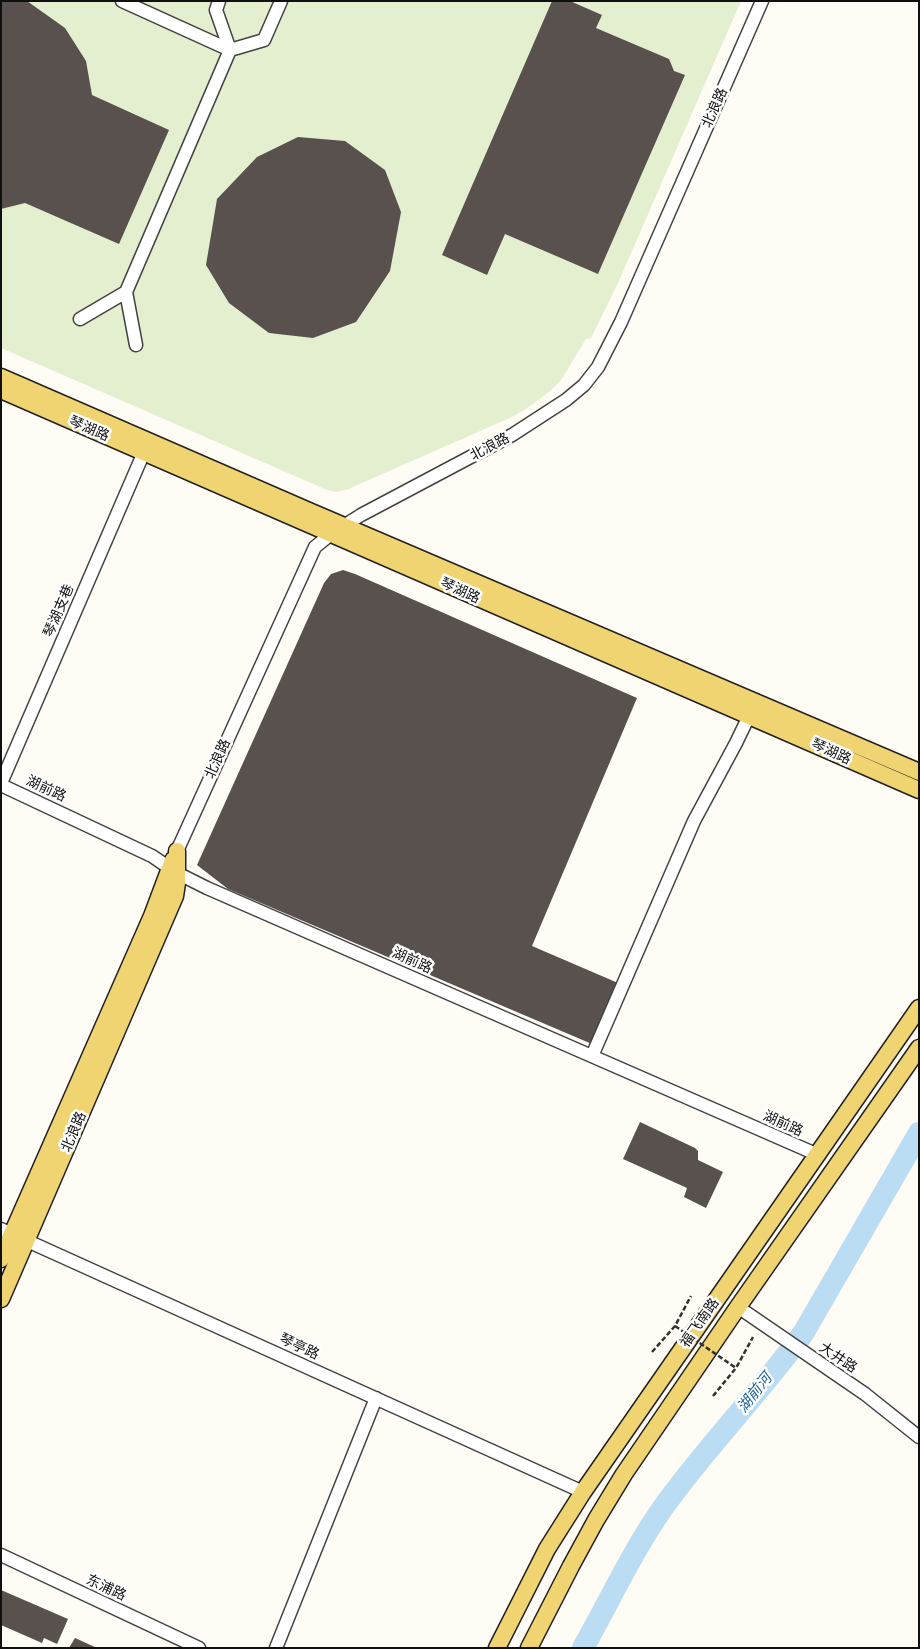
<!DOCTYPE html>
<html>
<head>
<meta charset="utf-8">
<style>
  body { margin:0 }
  #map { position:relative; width:920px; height:1649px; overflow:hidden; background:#fefcf4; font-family:"PT Serif",serif }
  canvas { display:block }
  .frame { position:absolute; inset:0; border:2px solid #101010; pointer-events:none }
</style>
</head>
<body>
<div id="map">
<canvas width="920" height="1649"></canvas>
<div class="frame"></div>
</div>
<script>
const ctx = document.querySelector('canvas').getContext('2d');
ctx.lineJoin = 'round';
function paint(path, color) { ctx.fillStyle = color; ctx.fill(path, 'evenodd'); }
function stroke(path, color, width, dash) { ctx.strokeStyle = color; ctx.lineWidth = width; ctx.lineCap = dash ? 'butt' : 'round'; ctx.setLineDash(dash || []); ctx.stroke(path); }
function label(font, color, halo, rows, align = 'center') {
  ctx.font = font + ' "PT Serif","Noto Sans SC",serif'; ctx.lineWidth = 5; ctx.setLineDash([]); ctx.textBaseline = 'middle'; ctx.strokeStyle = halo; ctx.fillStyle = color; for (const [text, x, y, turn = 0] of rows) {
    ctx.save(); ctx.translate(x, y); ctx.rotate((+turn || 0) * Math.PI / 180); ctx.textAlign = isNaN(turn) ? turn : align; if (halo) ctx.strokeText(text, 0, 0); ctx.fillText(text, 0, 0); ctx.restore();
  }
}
paint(new Path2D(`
  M1,1H741L618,283L591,338L586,339L561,380L550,391L526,409L512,417L346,490L336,492L327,490L1,348Z`), '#e4efd0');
stroke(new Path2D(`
  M583,1648C609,1602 632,1552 662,1509C706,1447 760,1393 804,1332L919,1133`), '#bbddf3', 22);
paint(new Path2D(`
  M1,1H27L65,28L86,61L92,95L169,130L119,244L25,203L1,209Z
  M552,1H570L602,15L596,28L669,59L674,71L685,75L598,274L505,234L487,275L442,255Z
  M298,137L345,141L385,170L401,212L390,271L356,322L313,338L269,333L229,303L206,265L217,199L257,157Z
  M343,570L355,574L637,698L532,946L618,983L592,1044L228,889L197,865L324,583L331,574Z
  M640,1122L695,1148L698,1151V1160L723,1172L706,1208L684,1197L687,1188L623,1159Z
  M1,1590L68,1619L57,1644L44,1638L42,1643L1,1625Z
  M75,1638L97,1648H69Z`), '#58514d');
const minor = new Path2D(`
  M122,1L230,50L264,40L281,1
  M126,292L136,345
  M80,319L126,292L230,50L216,10L219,1
  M1,783L144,452
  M1,785L152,856L177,873L207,888L816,1154
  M177,851L315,547L331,534L361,515L512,435L566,400L584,385L598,367L621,322L762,1
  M592,1056L694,821L736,743L749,716
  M1,1229L583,1492
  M738,1307L865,1394L919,1437
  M1,1555L199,1648
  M276,1648L376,1398`);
const major = new Path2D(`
  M1,377L309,511L919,772
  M1,390L919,790
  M1,1259L152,916L173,860
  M1,1299L175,896L177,883V851
  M497,1648L547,1549L583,1492L919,1008
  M529,1648L571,1566L596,1520L624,1474L738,1307L919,1048`);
stroke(minor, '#434343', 15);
stroke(major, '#212121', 19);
stroke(new Path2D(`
  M652,1352L675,1326L691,1296
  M713,1396L736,1368L753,1337`), '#323232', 2.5, [5, 2.5]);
stroke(minor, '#fff', 12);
stroke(major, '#f0d472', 16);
stroke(new Path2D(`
  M675,1326L736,1368`), '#323232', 2.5, [5, 2.5]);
label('14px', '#101010', '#fff', [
  ["北浪路",715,108,-66],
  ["琴湖路",89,429,23],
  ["北浪路",490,447,-28],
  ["琴湖路",460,591,24],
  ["琴湖支巷",59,611,-67],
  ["琴湖路",831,752,24],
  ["北浪路",218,759,-66],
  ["湖前路",46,789,25],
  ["湖前路",412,961,24],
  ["湖前路",783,1124,24],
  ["北浪路",74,1132,-67],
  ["福飞南路",700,1323,-55],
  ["琴亭路",299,1347,25],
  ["大井路",838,1358,34],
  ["东浦路",106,1588,25]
]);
label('italic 15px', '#1f629b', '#fff', [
  ["湖前河",755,1393,-51]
]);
</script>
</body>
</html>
